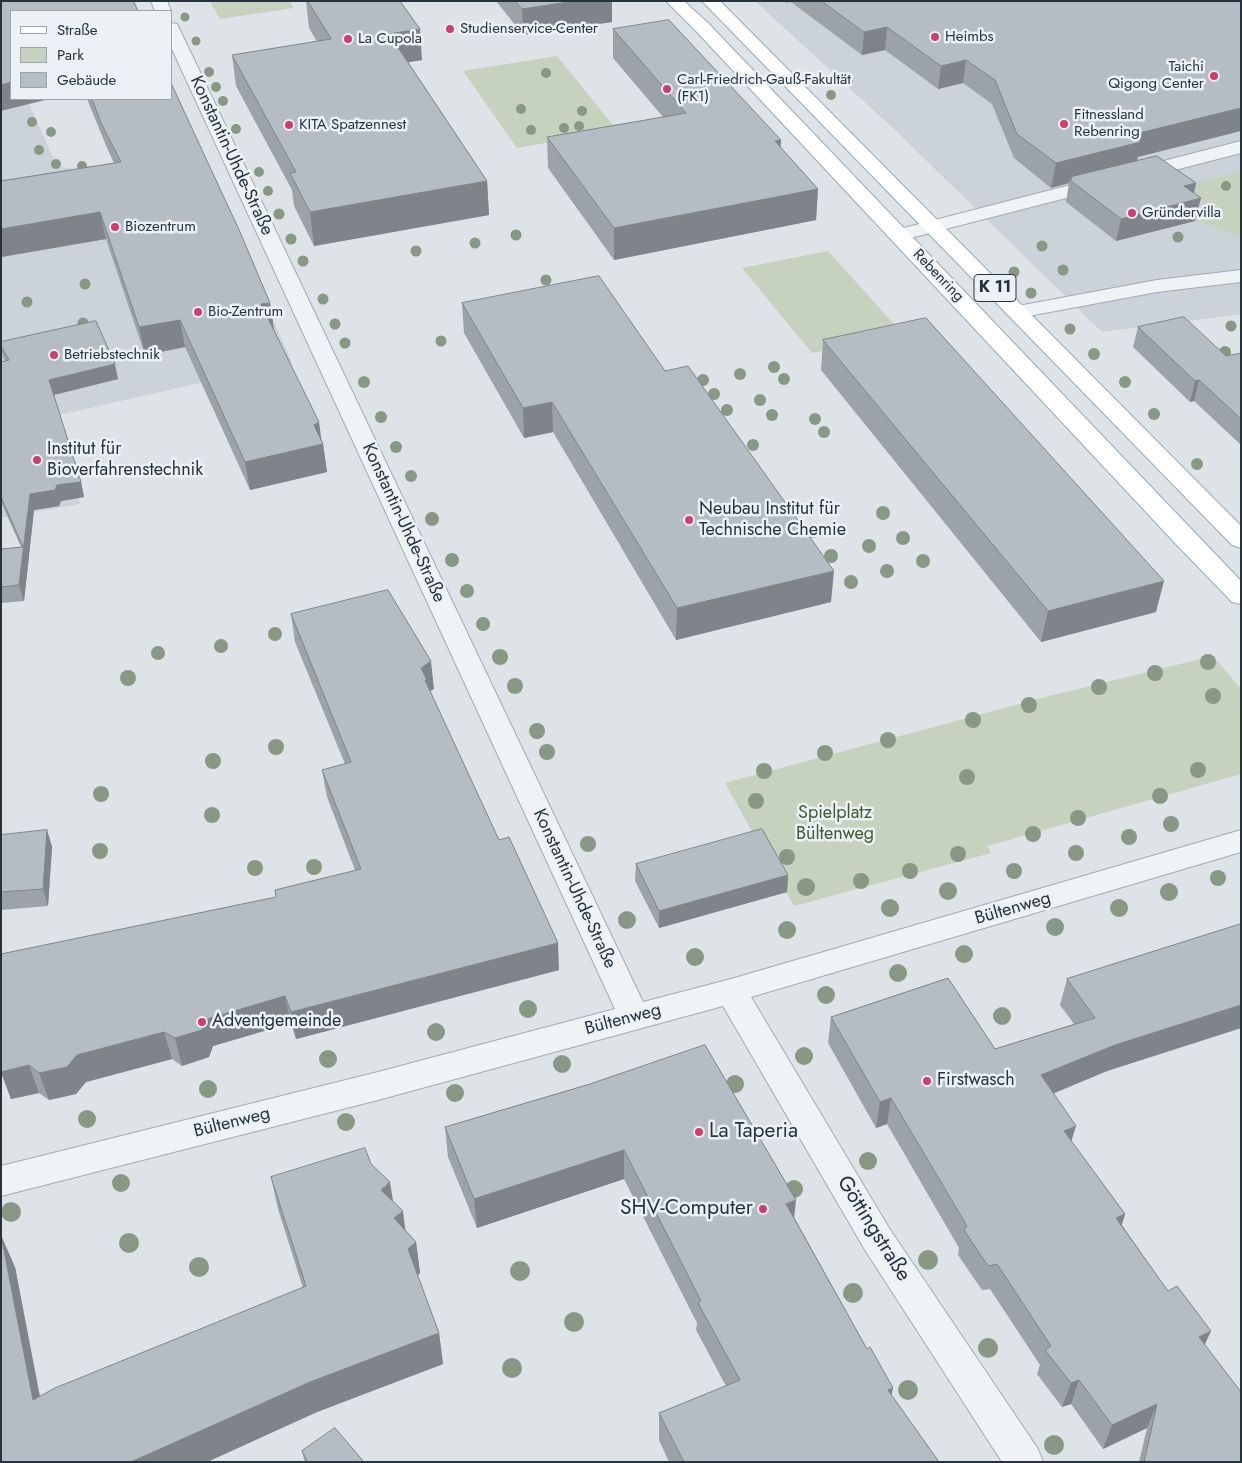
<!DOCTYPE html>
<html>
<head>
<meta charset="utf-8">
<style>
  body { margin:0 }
  #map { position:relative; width:1242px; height:1463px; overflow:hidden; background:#dde3e7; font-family:Jost,sans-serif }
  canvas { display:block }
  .frame { position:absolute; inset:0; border:2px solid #26333e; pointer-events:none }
  .legend { position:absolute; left:10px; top:10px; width:162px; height:90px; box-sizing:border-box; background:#ecf1f5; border:1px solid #9da5ac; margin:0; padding:6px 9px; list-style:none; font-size:15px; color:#26333e }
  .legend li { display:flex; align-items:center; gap:10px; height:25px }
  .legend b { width:25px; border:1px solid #9da5ac }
</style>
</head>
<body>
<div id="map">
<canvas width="1242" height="1463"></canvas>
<div class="frame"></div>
<ul class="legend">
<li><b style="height:6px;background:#fff"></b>Straße</li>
<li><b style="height:14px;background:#c6d1be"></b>Park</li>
<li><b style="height:14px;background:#b4bdc4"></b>Gebäude</li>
</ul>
</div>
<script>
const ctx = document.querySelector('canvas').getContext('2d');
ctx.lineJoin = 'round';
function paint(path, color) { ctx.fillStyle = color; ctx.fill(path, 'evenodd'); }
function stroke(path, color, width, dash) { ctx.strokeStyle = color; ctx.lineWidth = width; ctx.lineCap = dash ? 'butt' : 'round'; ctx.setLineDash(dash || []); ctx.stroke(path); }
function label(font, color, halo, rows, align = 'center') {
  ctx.font = font + ' Jost,sans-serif'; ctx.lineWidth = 5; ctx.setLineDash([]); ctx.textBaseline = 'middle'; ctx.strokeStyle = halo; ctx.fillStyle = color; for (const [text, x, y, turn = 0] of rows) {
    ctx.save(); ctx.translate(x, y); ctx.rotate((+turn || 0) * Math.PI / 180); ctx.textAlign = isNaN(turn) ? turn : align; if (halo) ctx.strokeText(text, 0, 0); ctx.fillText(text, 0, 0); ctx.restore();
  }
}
paint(new Path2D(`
  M1,1H135L139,11H11V99H27L57,166L97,173L199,156L292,362L55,416L80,504L1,518Z
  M755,1H1241V314L1102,332L896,131Z`), '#cbd2d9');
paint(new Path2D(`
  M210,1H290L293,8L220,19Z
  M557,56L617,130L517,148L463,71Z
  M1241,171V237L1195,221L1218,212L1184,186Z
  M828,251L903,334L812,353L742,268Z
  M1213,656L1241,689V774L987,846L991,853L794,906L725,783L1049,696Z`), '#c6d1be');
const service = new Path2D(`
  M1241,141V153L899,241L892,239L889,235L892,231Z
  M1241,270V282L1157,292L1018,318L1010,317L1007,312L1010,307L1018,306L1157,280Z`);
const minor = new Path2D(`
  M151,1H167L171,11H155Z
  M171,23L177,24L179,28L643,1002L731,979L1241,830V852L751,997L889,1228L1038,1449L1043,1462H1002L865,1250L723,1006L378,1100L1,1196V1166L378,1072L615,1009L171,47Z`);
const primary = new Path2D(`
  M666,1H684L708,23L1241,581V604L1232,602L1174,542L696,31Z
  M702,1H720L1241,526V548L1232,545Z`);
stroke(service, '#a2abb1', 2);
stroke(minor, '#a2abb1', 2);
stroke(primary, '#9caab3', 2);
paint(service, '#eff3f5');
paint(minor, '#eff3f5');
paint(primary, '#fff');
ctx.fillStyle = '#889884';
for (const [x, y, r] of [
  [185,17,4.5],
  [196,41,4.5],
  [209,72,5],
  [546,73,5],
  [848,80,5],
  [216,87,5],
  [831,95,5],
  [223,101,5],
  [521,109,5],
  [582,111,5],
  [32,122,5],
  [579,126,5],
  [564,128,5],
  [236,129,5],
  [531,130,5],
  [51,132,5],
  [39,150,5],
  [56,164,5],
  [82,166,5],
  [259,172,5],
  [1226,186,5],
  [268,191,5],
  [279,214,5.5],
  [516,235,5.5],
  [1178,237,5.5],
  [291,239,5.5],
  [475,243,5.5],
  [1042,246,5.5],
  [416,251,5.5],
  [303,261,5.5],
  [1063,270,5.5],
  [1014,272,5.5],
  [546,280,5.5],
  [85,284,5.5],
  [1031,293,5.5],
  [323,299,5.5],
  [27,302,5.5],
  [83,323,5.5],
  [335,324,5.5],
  [1231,326,5.5],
  [1070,329,5.5],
  [441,341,5.5],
  [345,343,5.5],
  [1225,352,6],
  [1094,354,6],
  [774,367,6],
  [740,374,6],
  [784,379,6],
  [703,380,6],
  [364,382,6],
  [1125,382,6],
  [714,394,6],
  [760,400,6],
  [727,410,6],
  [1154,414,6],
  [772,415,6],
  [381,417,6],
  [815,419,6],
  [824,432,6],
  [753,445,6],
  [396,447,6],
  [1197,464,6],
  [411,476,6],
  [883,513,7],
  [432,519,7],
  [813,531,7],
  [903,538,7],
  [869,546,7],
  [831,556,7],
  [452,560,7],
  [923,561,7],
  [887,571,7],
  [851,582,7],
  [467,591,7],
  [483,624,7],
  [275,634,7],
  [221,646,7],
  [158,653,7],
  [500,657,8],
  [1208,662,8],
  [1155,673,8],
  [128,678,8],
  [515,686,8],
  [1099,687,8],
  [1213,696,8],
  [1029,705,8],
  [973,720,8],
  [537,731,8],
  [888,740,8],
  [276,747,8],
  [547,752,8],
  [825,753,8],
  [213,761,8],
  [1198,770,8],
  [764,771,8],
  [967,777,8],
  [101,794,8],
  [1160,796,8],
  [756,801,8],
  [212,815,8],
  [1078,818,8],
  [1171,824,8],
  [1033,834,8],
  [1129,837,8],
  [588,844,8],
  [100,851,8],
  [1076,853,8],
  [958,854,8],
  [787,857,8],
  [314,867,8],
  [255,868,8],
  [910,871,8],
  [1014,871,8],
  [1218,878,8],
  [861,881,8],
  [806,887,9],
  [948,891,9],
  [1169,892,9],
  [890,908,9],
  [1119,908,9],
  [627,920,9],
  [1055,927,9],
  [787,930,9],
  [964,954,9],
  [695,957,9],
  [898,973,9],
  [826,995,9],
  [528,1009,9],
  [1002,1016,9],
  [436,1032,9],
  [804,1056,9],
  [328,1059,9],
  [562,1064,9],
  [735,1084,9],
  [208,1089,9],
  [455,1093,9],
  [87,1119,9],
  [346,1122,9],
  [868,1161,9],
  [121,1183,9],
  [794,1189,9],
  [11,1212,10],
  [129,1243,10],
  [928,1260,10],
  [199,1267,10],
  [520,1271,10],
  [853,1293,10],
  [574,1322,10],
  [988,1348,10],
  [512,1368,10],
  [908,1390,10],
  [1054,1445,10]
]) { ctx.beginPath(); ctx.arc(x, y, r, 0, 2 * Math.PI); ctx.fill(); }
paint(new Path2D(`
  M306,1H400L422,60L408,62L487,181L489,215L314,246L294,206L292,190L236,86L232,55L317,42L309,28Z
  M496,1H612V22L523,35Z
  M784,1H1241L1138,157L1137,161L1196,183L1194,193L1195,221L1116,241L1066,202L1069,183L1051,188L1014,158L992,104L963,83L938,89L885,50L862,55L791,2L786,3Z
  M613,29L781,140L780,147L818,189L816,220L614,260L548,168L547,137L663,117L613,58Z
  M87,99H171L270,303L274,330H273L323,444L327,472L250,490L185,347L145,355L106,239L1,257V181L114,163L107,148Z
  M462,303L665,371L831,602L676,640L553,432L524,438L464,333Z
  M1138,327L1226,356L1241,353V445L1194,401L1190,402L1133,347Z
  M823,340L1156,612L1041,642L821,370Z
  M1,342L118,379L54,395L81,482L84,497L61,501L59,506L34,510L24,601L1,603V549L21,547L1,502V362L5,361L3,357L1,349Z
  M291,614L434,689L430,691L559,970L296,1039L291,1023L213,1046L209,1057L182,1066L172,1059L86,1082L76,1094L49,1100L39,1093L11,1099L1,1072L276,897L355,870L327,797L322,770L345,764L295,642Z
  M47,830L52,847L48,906L1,910V835Z
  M636,864L788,875L787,892L659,928L635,881Z
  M1241,924V1028L1107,1071L1053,1094L1071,1141L1125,1214L1122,1225L1205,1345L1241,1462H1139L1147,1428L1103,1449L1071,1404L1062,1407L1037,1374L1040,1365L990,1289L982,1290L958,1255L959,1248L887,1124L876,1128L828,1043L831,1017L995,1049L1074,1024L1060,1005L1067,979Z
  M590,1084L794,1217L867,1349L893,1388L891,1395L939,1462H669L659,1440V1413L726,1386L696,1330L697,1323L624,1179L477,1228L448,1157L445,1127Z
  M371,1164L393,1202L405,1230L416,1242L420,1273L417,1276L439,1333L443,1364L317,1412L207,1462H1L15,1267L40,1396L303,1288L278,1209L271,1177Z
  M302,1451L364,1462H305L304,1459Z`), '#9ba3a9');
paint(new Path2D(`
  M575,1H612V22L523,35L522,9Z
  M887,27L885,50L862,55L864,32Z
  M420,29L422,60L392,65L389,34Z
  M966,60L963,83L938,89L941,66Z
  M11,82V99H49L1,111V85Z
  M1241,108V131L1138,157L1136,166L1072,179L1071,177L1069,183L1051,188L1056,163L1131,135Z
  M781,140L779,170L775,141Z
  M487,181L489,215L314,246L310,212Z
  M1196,183L1192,201L1201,198L1195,221L1116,241L1121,219L1184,186Z
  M818,189L816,220L614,260V228Z
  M100,212L106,239L1,257V229Z
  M270,303L274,330L265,332L261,304Z
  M180,320L185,347L145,355L139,327Z
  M115,364L118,379L53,395L49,380Z
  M1199,380L1194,401L1190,402L1195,381Z
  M552,402L553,432L524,438L523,408Z
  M319,422L322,444H323L327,472L250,490L245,462L314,425Z
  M81,482L84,497L61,501L59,506L34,510L24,601L19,585L30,494L57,485Z
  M834,571L831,602L676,640L677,608Z
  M1164,581L1156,612L1041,642L1048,611Z
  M431,661L434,689L428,692L421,668Z
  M47,830L52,847L48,906L43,889Z
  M788,875L787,892L659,928V911Z
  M558,943L559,970L296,1039L291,1012Z
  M285,996L291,1023L213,1046L209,1057L182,1066L175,1038L207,1019Z
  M1241,1005V1028L1107,1071L1034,1101L1041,1075L1115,1045Z
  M164,1032L172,1059L86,1082L76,1094L49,1100L39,1073L77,1055Z
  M29,1065L39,1093L11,1099L1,1072Z
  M891,1098L887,1124L876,1128L880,1102Z
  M1076,1126L1068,1152L1064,1131Z
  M624,1150V1179L477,1228L474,1199Z
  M390,1182L395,1214L381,1190Z
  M796,1200L793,1228L786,1204Z
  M403,1211L407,1243L394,1218Z
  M1125,1214L1117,1239L1116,1218Z
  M1,1235L15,1267L46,1430L33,1400Z
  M416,1242L420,1273L412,1281L408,1249Z
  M1211,1331L1200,1355L1199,1337Z
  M439,1333L443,1364L317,1412L207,1462H131L310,1382Z
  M1079,1380L1071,1404L1062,1407L1071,1383Z
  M893,1388L887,1415L888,1390Z
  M1157,1404L1147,1428L1103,1449L1112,1425Z`), '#7e8489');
const building = new Path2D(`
  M1,1H133L138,11H11V82L1,85Z
  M308,1H400L420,29L389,34L487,181L310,212L290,173L296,172L232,55L331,39Z
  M516,1H575L522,9Z
  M822,1H1241V108L1131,135L1141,142L1056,163L1017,134L995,80L966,60L941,66L887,27L864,32Z
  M669,20L781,140L775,141L818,189L614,228L547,137L686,113L613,29Z
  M171,83L240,232L270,303L261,304L319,422L314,425L323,444L245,462L180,320L139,327L100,212L1,229V181L121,162L101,123L92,99H171Z
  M1157,156L1196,183L1184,186L1201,198L1121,219L1070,180L1072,179L1071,177Z
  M599,276L665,371L688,366L834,571L677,608L552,402L523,408L462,303Z
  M1184,317L1226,356L1241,353V419L1199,380L1195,381L1138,327Z
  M926,318L1164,581L1048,611L823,340Z
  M96,321L115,364L49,380L81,482L57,485L55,490L30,494L19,585L1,587V549L23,547L1,497V362L9,360L1,346V342Z
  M388,590L431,661L421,668L427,680H425L499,840L509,837L558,943L291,1012L285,996L207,1019L202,1030L175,1038L164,1032L77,1055L67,1067L39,1073L29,1065L1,1072V954L276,897L275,890L361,869L322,770L351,762L291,614Z
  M762,829L788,875L659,911L636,864Z
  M47,830L43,889L1,892V835Z
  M1241,924V1005L1115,1045L1041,1075L1076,1126L1064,1131L1125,1214L1116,1218L1168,1291L1177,1286L1211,1331L1199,1337L1241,1392V1462H1144L1157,1404L1112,1425L1079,1380L1071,1383L1045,1350L1051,1346L997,1264L988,1266L964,1230L967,1226L891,1098L880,1102L831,1017L948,978L995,1049L1095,1018L1067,979Z
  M705,1045L796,1200L786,1204L867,1349L870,1347L893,1388L888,1390L939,1462H684L659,1413L740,1380L698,1303L701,1301L624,1150L474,1199L445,1127L590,1084Z
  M365,1148L371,1164L390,1182L381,1190L403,1211L394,1218L416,1242L408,1249L439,1333L310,1382L131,1462H1V1235L33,1400L55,1388L306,1286L271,1177Z
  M335,1428L364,1462H308L302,1451Z`);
paint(building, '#b4bdc4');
stroke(building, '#7e8489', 1);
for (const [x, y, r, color] of [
  [450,29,5,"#d13d70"],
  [935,37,5,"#d13d70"],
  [348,39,5,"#d13d70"],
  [1214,76,5,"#d13d70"],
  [667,89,5,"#d13d70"],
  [1064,124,5,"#d13d70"],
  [289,125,5,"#d13d70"],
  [1132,213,5,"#d13d70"],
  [115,227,5,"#d13d70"],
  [198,312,5,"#d13d70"],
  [54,355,5,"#d13d70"],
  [37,460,5,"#d13d70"],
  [689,520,5,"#d13d70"],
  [202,1022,5,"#d13d70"],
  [927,1081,5,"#d13d70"],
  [699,1132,5,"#d13d70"],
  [763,1209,5,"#d13d70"]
]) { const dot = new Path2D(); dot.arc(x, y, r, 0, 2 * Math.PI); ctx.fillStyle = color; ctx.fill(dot); stroke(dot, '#ecf1f5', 2); }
label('15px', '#26333e', '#ecf1f5', [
  ["Studienservice-Center",460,29],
  ["Heimbs",945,37],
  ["La Cupola",358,39],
  ["Taichi",1204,67,"right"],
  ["Qigong Center",1204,84,"right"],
  ["Carl-Friedrich-Gauß-Fakultät",677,80],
  ["(FK1)",677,97],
  ["Fitnessland",1074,115],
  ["Rebenring",1074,132],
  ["KITA Spatzennest",299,125],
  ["Gründervilla",1142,213],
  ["Biozentrum",125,227],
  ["Bio-Zentrum",208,312],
  ["Betriebstechnik",64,355]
], 'left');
label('15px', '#26333e', '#ecf1f5', [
  ["Rebenring",938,276,46]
]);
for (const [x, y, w] of [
  [995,288,42]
]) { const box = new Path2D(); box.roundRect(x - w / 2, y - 13.5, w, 27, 4); ctx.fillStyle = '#ecf1f5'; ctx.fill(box); stroke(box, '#26333e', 1); }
label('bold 16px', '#26333e', null, [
  ["K 11",995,288]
]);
label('18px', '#26333e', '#ecf1f5', [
  ["Konstantin-Uhde-Straße",231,156,65],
  ["Konstantin-Uhde-Straße",403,523,65],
  ["Konstantin-Uhde-Straße",574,889,65],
  ["Bültenweg",1013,909,-16],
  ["Bültenweg",623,1020,-15],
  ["Bültenweg",232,1123,-14]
]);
label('18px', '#26333e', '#ecf1f5', [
  ["Institut für",47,450],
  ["Bioverfahrenstechnik",47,471],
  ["Neubau Institut für",699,510],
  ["Technische Chemie",699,531],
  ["Adventgemeinde",212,1022],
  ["Firstwasch",937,1081]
], 'left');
label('18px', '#425a33', '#ecf1f5', [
  ["Spielplatz",835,814],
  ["Bültenweg",835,835]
]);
label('21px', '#26333e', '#ecf1f5', [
  ["La Taperia",709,1132],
  ["SHV-Computer",753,1209,"right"]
], 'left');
label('21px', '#26333e', '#ecf1f5', [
  ["Göttingstraße",873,1229,58]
]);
</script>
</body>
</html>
